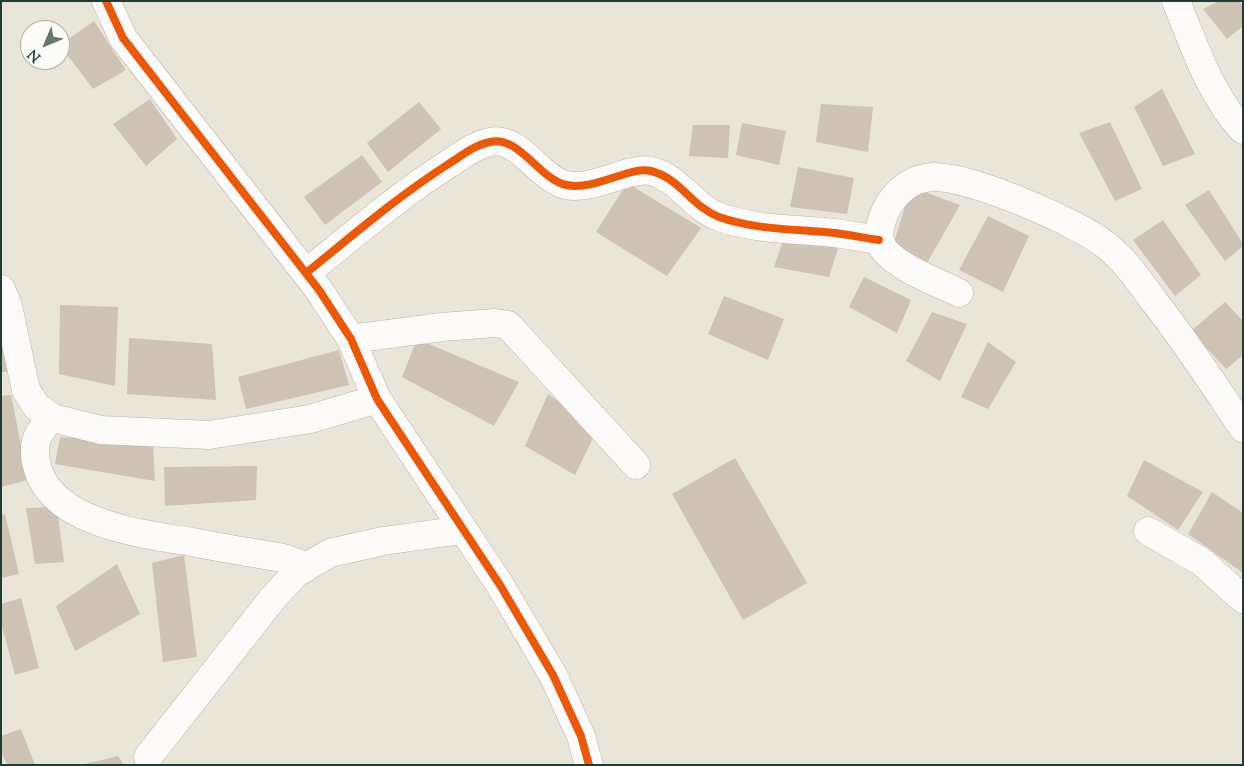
<!DOCTYPE html>
<html>
<head>
<meta charset="utf-8">
<style>
  body { margin:0 }
  #map { position:relative; width:1244px; height:766px; overflow:hidden; background:#e9e5d8; font-family:"Sorts Mill Goudy",serif }
  canvas { display:block }
  .frame { position:absolute; inset:0; border:2px solid #1f3d34; pointer-events:none }
  .north { position:absolute; left:20px; top:20px; width:50px; height:50px; box-sizing:border-box; background:#fdfcf7; border:1px solid #a4b0a9; border-radius:50%; rotate:225deg; font-size:14px; font-weight:700; line-height:20px; text-align:center; color:#1f3d34 }
  .north::after { content:''; display:block; margin:auto; width:18px; height:22px; background:#66786d; clip-path:polygon(50% 0,100% 100%,50% 72%,0 100%) }
</style>
</head>
<body>
<div id="map">
<canvas width="1244" height="766"></canvas>
<div class="frame"></div>
<div class="north">N</div>
</div>
<script>
const ctx = document.querySelector('canvas').getContext('2d');
ctx.lineJoin = 'round';
function paint(path, color) { ctx.fillStyle = color; ctx.fill(path, 'evenodd'); }
function stroke(path, color, width, dash) { ctx.strokeStyle = color; ctx.lineWidth = width; ctx.lineCap = dash ? 'butt' : 'round'; ctx.setLineDash(dash || []); ctx.stroke(path); }
paint(new Path2D(`
  M1219,1H1239L1243,6V26L1227,39L1203,9Z
  M94,21L126,70L93,89L60,45Z
  M1162,89L1195,154L1163,166L1134,107Z
  M150,99L177,139L146,166L113,124Z
  M419,102L441,129L388,172L367,143Z
  M821,104L873,107L868,152L816,142Z
  M1110,122L1142,189L1115,201L1079,133Z
  M742,123L786,131L779,165L736,155Z
  M693,125H730L728,158L689,156Z
  M362,155L382,182L325,225L304,197Z
  M798,167L854,178L847,214L790,207Z
  M627,183L701,228L667,276L596,232Z
  M911,187L960,205L927,263L893,246Z
  M1209,190L1243,244V246L1225,261L1185,205Z
  M988,216L1029,236L1003,292L959,270Z
  M1163,220L1201,275L1175,296L1133,240Z
  M785,235L839,245L829,277L774,267Z
  M864,277L911,300L897,333L849,307Z
  M724,296L784,319L768,360L708,334Z
  M1225,302L1243,321V355L1226,369L1191,331Z
  M60,305L118,307L115,386L59,374Z
  M932,312L967,324L940,381L906,361Z
  M1,321L17,371L1,372Z
  M129,338L212,344L216,400L127,394Z
  M417,339L519,382L494,426L402,377Z
  M988,342L1016,362L988,409L961,397Z
  M339,350L349,385L246,409L238,377Z
  M548,394L597,430L575,475L525,446Z
  M11,395L28,480L1,487V396Z
  M60,437L153,442L155,481L55,464Z
  M735,458L807,583L743,620L672,494Z
  M1144,460L1203,492L1178,530L1127,496Z
  M257,466L256,500L165,506L164,467Z
  M1212,492L1243,513V573L1188,534Z
  M57,507L64,562L35,564L26,508Z
  M5,514L19,574L1,578V515Z
  M184,555L197,657L163,662L152,563Z
  M117,564L140,614L75,651L56,606Z
  M21,598L39,668L15,675L1,623V604Z
  M21,729L35,765H7L1,752V736Z
  M118,756L124,765H85V764Z`), '#cec3b5');
const minor = new Path2D(`
  M106,1L123,38L319,290L351,339L377,399L500,585L553,675L581,736L589,765
  M1176,1C1194,45 1210,95 1243,130
  M306,273C352,236 397,197 447,165C460,157 474,145 490,142C519,135 539,179 566,185C595,191 629,166 651,171C680,178 692,207 719,217C756,230 796,229 835,233C850,235 865,238 879,240
  M1,289L8,306L26,390L36,406L53,418L101,430L209,435L310,419L377,399
  M959,293C939,283 891,265 882,246C875,233 884,211 892,200C903,186 915,178 933,177C970,176 1078,222 1107,246C1126,261 1140,282 1154,301C1186,342 1214,385 1243,428
  M351,339L442,327L495,323L508,325L636,465
  M51,417C47,423 41,429 38,436C34,444 34,457 37,466C51,524 143,534 192,542C222,548 253,553 283,558L306,566
  M1148,531L1202,562L1243,599
  M148,757L273,598L296,573L330,553L383,541L462,530`);
stroke(minor, '#b5b5ac', 29);
stroke(minor, '#fcfbf9', 28);
stroke(new Path2D(`
  M106,1L123,38L319,290L351,339L377,399L500,585L553,675L581,736L589,765
  M306,273C352,236 397,197 447,165C460,157 474,145 490,142C519,135 539,179 566,185C595,191 629,166 651,171C680,178 692,207 719,217C756,230 796,229 835,233C850,235 865,238 879,240`), '#e8590c', 8);
</script>
</body>
</html>
